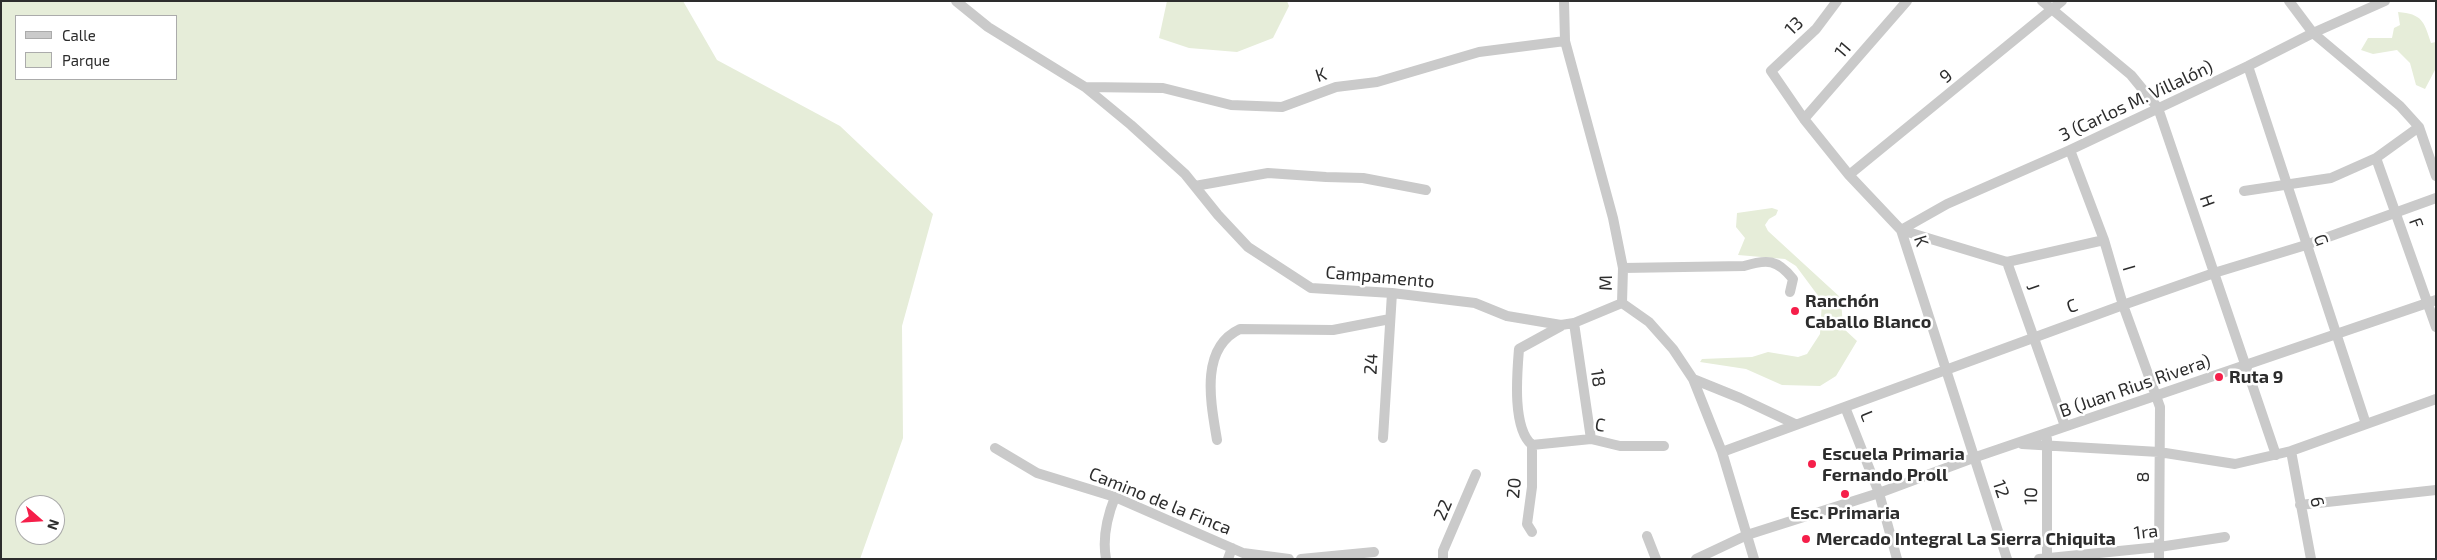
<!DOCTYPE html>
<html>
<head>
<meta charset="utf-8">
<style>
  body { margin:0 }
  #map { position:relative; width:2437px; height:560px; overflow:hidden; background:#fff; font-family:"Exo 2",sans-serif }
  canvas { display:block }
  .frame { position:absolute; inset:0; border:2px solid #2d2d2d; pointer-events:none }
  .legend { position:absolute; left:15px; top:15px; width:162px; height:65px; box-sizing:border-box; background:#fff; border:1px solid #ababab; margin:0; padding:6px 9px; list-style:none; font-size:15px; color:#2d2d2d }
  .legend li { display:flex; align-items:center; gap:10px; height:25px }
  .legend b { width:25px; border:1px solid #ababab }
  .north { position:absolute; left:15px; top:495px; width:50px; height:50px; box-sizing:border-box; background:#fff; border:1px solid #ababab; border-radius:50%; rotate:109deg; font-size:14px; font-weight:700; line-height:20px; text-align:center; color:#2d2d2d }
  .north::after { content:''; display:block; margin:auto; width:18px; height:22px; background:#f51f4a; clip-path:polygon(50% 0,100% 100%,50% 72%,0 100%) }
</style>
</head>
<body>
<div id="map">
<canvas width="2437" height="560"></canvas>
<div class="frame"></div>
<ul class="legend">
<li><b style="height:6px;background:#cacaca"></b>Calle</li>
<li><b style="height:14px;background:#e6edd9"></b>Parque</li>
</ul>
<div class="north">N</div>
</div>
<script>
const ctx = document.querySelector('canvas').getContext('2d');
ctx.lineJoin = 'round';
function paint(path, color) { ctx.fillStyle = color; ctx.fill(path, 'evenodd'); }
function stroke(path, color, width, dash) { ctx.strokeStyle = color; ctx.lineWidth = width; ctx.lineCap = dash ? 'butt' : 'round'; ctx.setLineDash(dash || []); ctx.stroke(path); }
function label(font, color, halo, rows, align = 'center') {
  ctx.font = font + ' "Exo 2",sans-serif'; ctx.lineWidth = 5; ctx.setLineDash([]); ctx.textBaseline = 'middle'; ctx.strokeStyle = halo; ctx.fillStyle = color; for (const [text, x, y, turn = 0] of rows) {
    ctx.save(); ctx.translate(x, y); ctx.rotate((+turn || 0) * Math.PI / 180); ctx.textAlign = isNaN(turn) ? turn : align; if (halo) ctx.strokeText(text, 0, 0); ctx.fillText(text, 0, 0); ctx.restore();
  }
}
paint(new Path2D(`
  M1,1H683L717,60L840,126L933,214L902,326L903,438L860,559H1ZM176,16V79H16V16ZM25,505H55V535H25Z
  M1167,1H1287L1289,6L1273,38L1237,52L1189,48L1159,38Z
  M2398,12C2422,14 2424,21 2431,43L2436,42V68L2425,89L2416,85L2410,63L2397,50L2373,54L2361,50L2368,38H2392L2394,28L2400,25Z
  M1772,208L1778,210L1776,215L1769,219L1765,225L1768,231L1841,298L1843,328L1857,341L1836,376L1820,386L1782,385L1746,369L1700,362L1702,359L1752,357L1768,352L1798,357L1807,354L1820,334L1822,301L1796,266L1785,259L1738,255L1745,238L1736,227L1737,213Z`), '#e6edd9');
stroke(new Path2D(`
  M956,1L988,27L1085,87L1131,125L1185,174L1218,215L1248,247L1311,288L1392,293L1475,303L1507,316L1561,325L1574,323L1622,303
  M1564,1L1565,41L1613,218L1623,268L1622,303
  M1837,1L1816,29L1771,71L1804,119L1849,175L1901,230L2007,559
  M2042,1L2131,75L2158,108L2276,455
  M2289,1L2313,33L2400,106L2419,127L2436,176
  M2248,66L2366,424
  M1085,87L1163,88L1231,105L1282,107L1336,87L1377,82L1479,52L1565,41
  M1804,119L1907,1
  M2070,150L2104,240L2123,305L2160,407L2159,559
  M2376,158L2436,327
  M1849,175L2062,1
  M1195,186L1268,173L1326,177L1363,178L1426,190
  M2244,191L2331,178L2376,158L2419,127
  M1901,230L1947,204L2070,150L2248,66L2313,33L2385,1
  M1901,230L2007,262L2065,426
  M2007,262L2104,240
  M1623,268L1744,266C1767,259 1777,259 1793,279L1790,292
  M1622,303L1649,322L1673,349L1693,379L1722,452L1754,559
  M1574,323L1591,439
  M1693,379L1740,398L1795,424
  M1845,407L1879,493L1897,559
  M1383,438L1392,293
  M1217,440C1211,404 1199,348 1240,329L1333,330L1390,319
  M2022,444L2159,452L2235,464L2291,451L2436,399
  M1532,445C1512,428 1517,374 1519,349L1561,326
  M1532,445L1591,439L1620,446H1664
  M1532,445V487L1527,524L1532,532
  M995,448L1037,473L1115,497L1243,553L1289,559
  M2291,451L2311,559
  M1722,452L2123,305L2214,273L2306,245L2436,198
  M2300,505L2436,490
  M1647,536L1656,559
  M1106,559C1102,537 1107,517 1115,497
  M1228,559L1232,548
  M1301,559L1374,552
  M1443,559V551L1476,474
  M1696,559L1747,535L1879,493L1973,458L2436,300
  M2039,559L2159,547L2225,537
  M2047,559V439`), '#cacaca', 10);
for (const [x, y, r, color] of [
  [1795,311,5,"#f51f4a"],
  [2219,377,5,"#f51f4a"],
  [1812,464,5,"#f51f4a"],
  [1845,494,5,"#f51f4a"],
  [1806,539,5,"#f51f4a"]
]) { const dot = new Path2D(); dot.arc(x, y, r, 0, 2 * Math.PI); ctx.fillStyle = color; ctx.fill(dot); stroke(dot, '#fff', 2); }
label('18px', '#2d2d2d', '#fff', [
  ["13",1794,26,-44],
  ["11",1843,50,-49],
  ["K",1321,75,-18],
  ["9",1946,76,-39],
  ["3 (Carlos M. Villalón)",2136,101,-25],
  ["H",2207,201,71],
  ["F",2416,223,70],
  ["G",2321,240,72],
  ["K",1921,241,72],
  ["I",2129,268,74],
  ["Campamento",1380,277,5],
  ["M",1606,283,-89],
  ["J",2033,287,71],
  ["C",2072,306,-20],
  ["24",1371,364,-87],
  ["18",1598,378,81],
  ["B (Juan Rius Rivera)",2135,386,-19],
  ["L",1867,416,68],
  ["C",1600,425,10],
  ["8",2143,477,-90],
  ["20",1514,488,-85],
  ["12",2001,489,71],
  ["10",2031,496,-89],
  ["Camino de la Finca",1160,501,22],
  ["6",2317,502,79],
  ["22",1443,510,-67],
  ["1ra",2146,532,-6]
]);
label('bold 18px', '#2d2d2d', '#fff', [
  ["Ranchón",1805,301],
  ["Caballo Blanco",1805,322],
  ["Ruta 9",2229,377],
  ["Escuela Primaria",1822,454],
  ["Fernando Proll",1822,475],
  ["Esc. Primaria",1845,513,"center"],
  ["Mercado Integral La Sierra Chiquita",1816,539]
], 'left');
</script>
</body>
</html>
